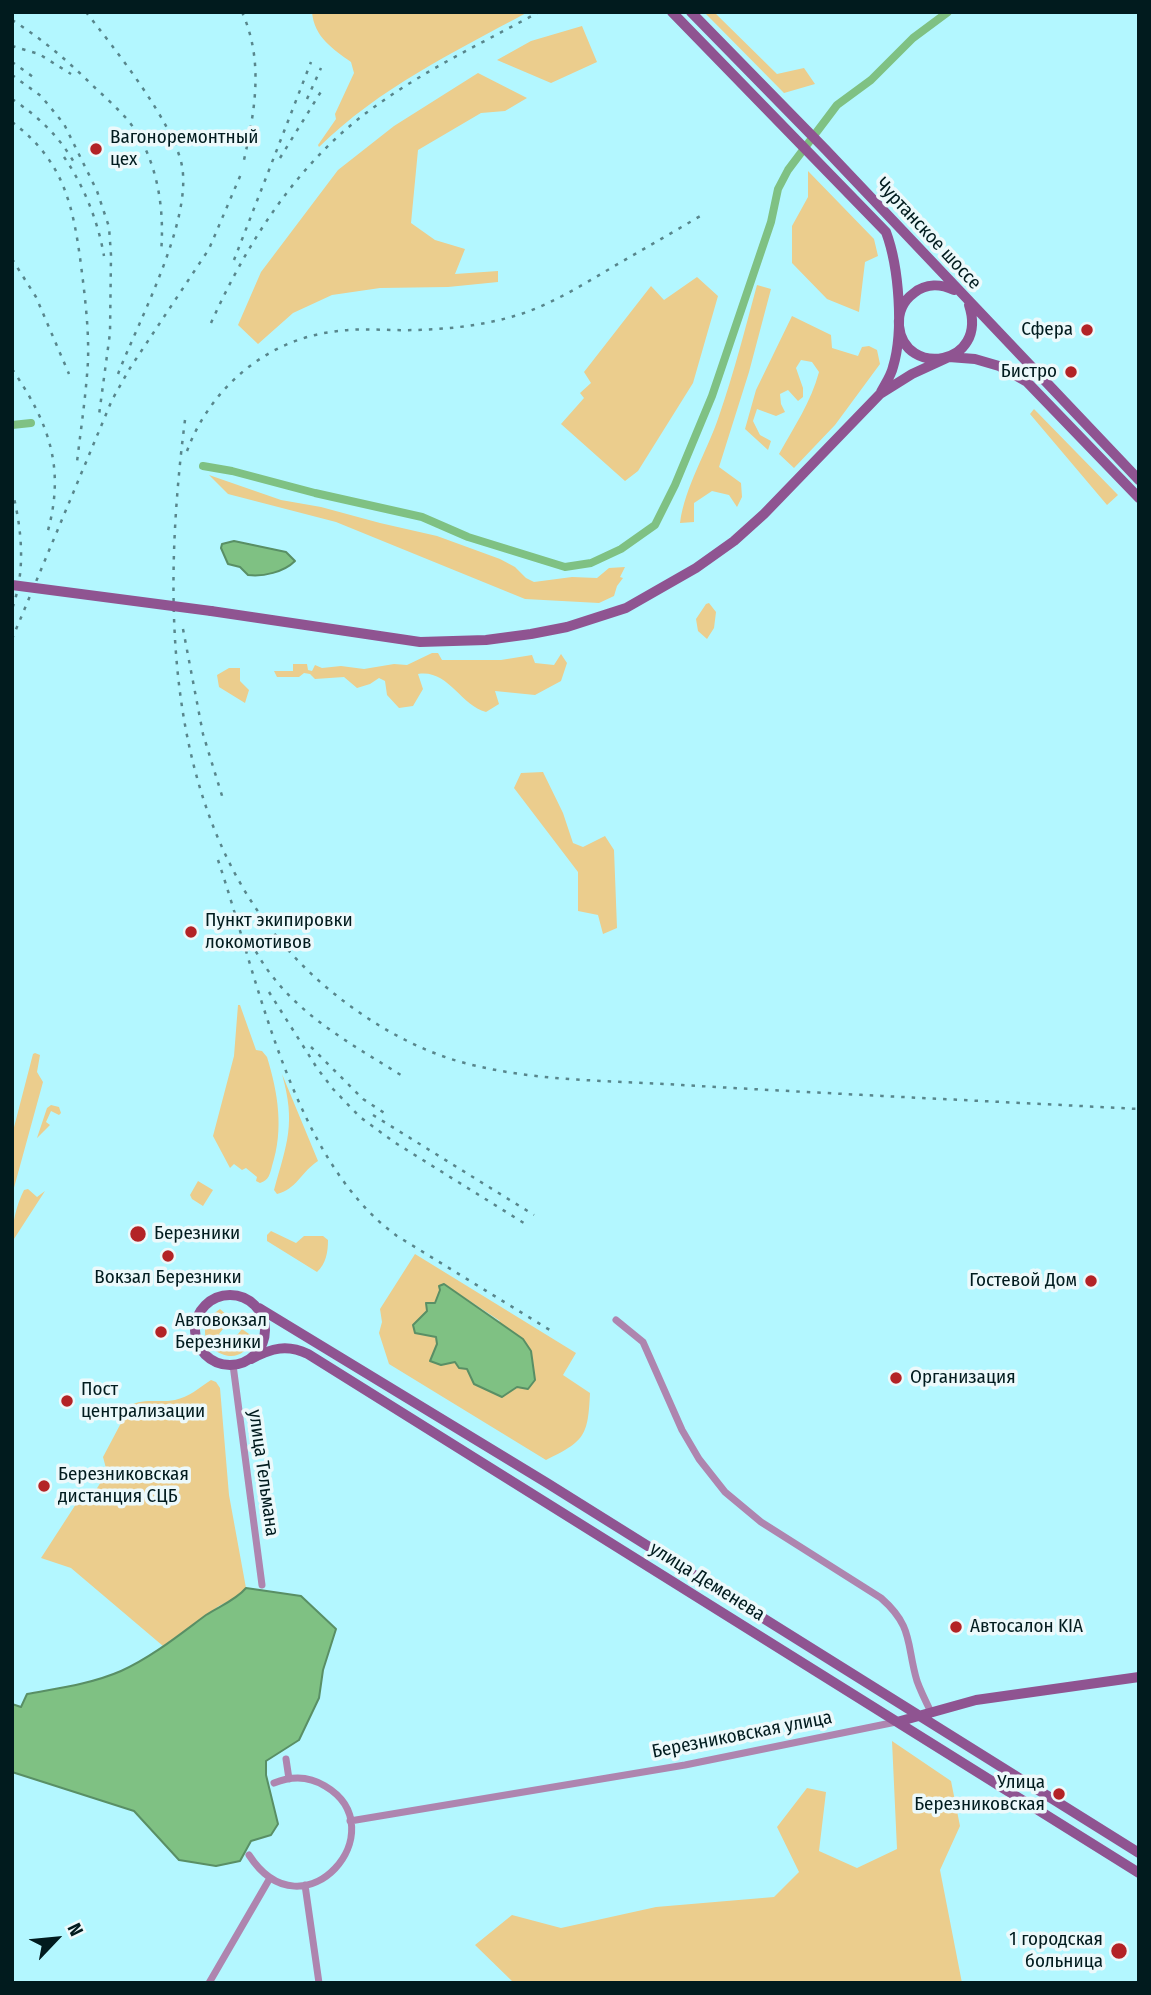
<!DOCTYPE html>
<html>
<head>
<meta charset="utf-8">
<style>
  body { margin:0 }
  #map { position:relative; width:1151px; height:1995px; overflow:hidden; background:#b3f7ff; font-family:"Fira Sans Condensed",sans-serif }
  canvas { display:block }
  .frame { position:absolute; inset:0; border:14px solid #011b1e; pointer-events:none }
  .north { position:absolute; left:21px; top:1904px; width:70px; height:70px; -webkit-text-stroke:5px #ecf9fb; paint-order:stroke; rotate:64deg; font-size:19px; font-weight:700; line-height:28px; text-align:center; color:#011b1e }
  .north::after { content:''; display:block; margin:auto; width:24px; height:32px; background:#011b1e; clip-path:polygon(50% 0,100% 100%,50% 72%,0 100%) }
</style>
</head>
<body>
<div id="map">
<canvas width="1151" height="1995"></canvas>
<div class="frame"></div>
<div class="north">N</div>
</div>
<script>
const ctx = document.querySelector('canvas').getContext('2d');
ctx.lineJoin = 'round';
function paint(path, color) { ctx.fillStyle = color; ctx.fill(path, 'evenodd'); }
function stroke(path, color, width, dash) { ctx.strokeStyle = color; ctx.lineWidth = width; ctx.lineCap = dash ? 'butt' : 'round'; ctx.setLineDash(dash || []); ctx.stroke(path); }
function label(font, color, halo, rows, align = 'center') {
  ctx.font = font + ' "Fira Sans Condensed",sans-serif'; ctx.lineWidth = 7; ctx.setLineDash([]); ctx.textBaseline = 'middle'; ctx.strokeStyle = halo; ctx.fillStyle = color; for (const [text, x, y, turn = 0] of rows) {
    ctx.save(); ctx.translate(x, y); ctx.rotate((+turn || 0) * Math.PI / 180); ctx.textAlign = isNaN(turn) ? turn : align; if (halo) ctx.strokeText(text, 0, 0); ctx.fillText(text, 0, 0); ctx.restore();
  }
}
paint(new Path2D(`
  M312,12H528C454,52 379,88 319,147L318,145L336,119L335,114L354,73L351,62C333,49 314,37 312,12Z
  M704,12H714L777,74L804,68L815,84L784,93Z
  M582,26L597,62L551,83L497,60L531,41Z
  M478,73L527,98L505,111L481,113L418,150L411,223L435,240L465,249L455,274L498,271V282L448,287L380,288L332,295L293,313L258,344L238,325L261,272L338,170L394,126Z
  M808,171L874,239L878,256L865,262L859,312L827,299L792,263V226L808,197Z
  M697,277L718,296L693,383L638,471L625,481L561,424L584,398L580,393L591,383L584,372L651,286L664,300Z
  M757,285L771,289L749,372L719,467L741,483L742,497L737,507L729,495L712,491L694,503V522L680,523C685,486 707,452 719,416C734,373 745,329 757,285Z
  M792,316L831,335L832,348L858,356L862,347L869,346L877,350L880,364L835,425L794,468L779,454C794,427 811,402 819,372L812,362L801,360L796,368L803,388V397L798,401L788,390L780,394L781,404L785,412L776,416L757,409L753,421L760,435L771,441L768,450L745,429L756,390Z
  M1034,409L1118,495L1107,505L1030,414Z
  M209,475L281,500L321,507L380,523L437,536L500,559L515,567L526,578L534,582L572,577L597,578L609,568L625,567L620,577L623,578L617,586L614,596L599,603L525,599L336,522L228,494Z
  M709,603L716,612L714,628L707,639L698,631L696,619L706,604Z
  M432,653H438L442,660H501L532,655L535,663L554,665L561,654L567,663L561,681L535,695L495,691L499,704L486,712C460,705 448,669 418,674L423,689L413,706L399,708L387,695L385,681L379,678L370,684L357,688L344,677L315,679L310,674L304,673L299,677H277L274,671H293V664H307L308,670L312,671L315,665L322,668L341,666L364,669L394,664L407,665Z
  M229,668H240V681L249,690L245,703L219,687L217,675Z
  M543,772L563,813L573,843L583,847L605,836L614,850L617,928L603,934L598,915L578,911V872L514,788L521,773Z
  M238,1005H240L256,1050L262,1051L267,1057C278,1093 284,1129 272,1166C270,1174 269,1180 260,1183L256,1181L257,1177L246,1168L242,1170L234,1164L230,1168L213,1136L234,1056Z
  M35,1053L40,1055L37,1072L43,1082L12,1195V1135L33,1054Z
  M282,1074L318,1161C302,1171 296,1190 277,1194L274,1190C287,1143 296,1124 282,1074Z
  M51,1105L59,1107L61,1113L59,1115L51,1111L46,1122L50,1125L37,1138L47,1108Z
  M198,1181L213,1190L203,1206L192,1199L190,1195Z
  M28,1189L37,1197L45,1191L12,1242C12,1224 16,1206 24,1190Z
  M271,1231L296,1243L304,1236H323L328,1240C328,1252 326,1264 317,1272L267,1241V1235Z
  M415,1254L576,1353L563,1375L590,1393C588,1436 585,1441 546,1460L389,1364L379,1333L382,1322L380,1309ZM444,1284L500,1321L455,1362L441,1365L431,1361L437,1344L436,1336L415,1333L413,1325L435,1303Z
  M220,1309L231,1319L219,1334L230,1344L242,1329L252,1336C242,1382 176,1338 220,1309Z
  M211,1380L216,1382L220,1388L229,1495L246,1588L239,1596L219,1606L163,1646L71,1568L41,1558L76,1504L91,1498L107,1472L103,1457L130,1406C141,1398 162,1403 175,1400C189,1397 199,1388 211,1380Z
  M892,1741L951,1781L960,1826L940,1870L962,1983H514L475,1945L512,1915L561,1928L656,1907L774,1897L799,1872L777,1827L807,1788L826,1792L819,1851L857,1868L897,1849Z`), '#ebcd8d');
const water = new Path2D(`
  M234,541L286,552L295,561C284,572 263,577 248,575L240,567L228,564L221,548L222,544Z
  M444,1284L523,1339L531,1351L535,1380L528,1389L517,1387L502,1397L474,1384L467,1369L459,1368L455,1362L441,1365L430,1361L437,1344L436,1337L415,1333L413,1325L427,1311L426,1303H435L440,1290L439,1286Z
  M246,1588L301,1596L336,1629L323,1670L319,1698L299,1740L266,1761V1775L278,1824L271,1835L251,1841L240,1861L216,1866L179,1860L134,1811L12,1772V1704L21,1707L27,1694C59,1688 91,1684 121,1671C152,1657 179,1635 206,1615C220,1606 236,1600 246,1588Z`);
paint(water, '#7fc183');
stroke(water, '#598f65', 2);
stroke(new Path2D(`
  M12,425L31,423
  M203,466L232,471L315,493L422,517L468,537L565,567L591,563L621,549L655,525L675,485L712,396L771,222L778,189L788,170L837,105L871,80L913,38L948,12`), '#7fc183', 8);
stroke(new Path2D(`
  M616,1320L643,1342L682,1430L699,1459L725,1492L761,1522L881,1598C914,1627 906,1644 917,1681C921,1692 926,1702 931,1712
  M233,1365L262,1585
  M286,1759L289,1779
  M350,1821L685,1765L896,1722
  M249,1855C304,1940 398,1829 325,1786C309,1776 291,1776 274,1783
  M305,1885L319,1983
  M209,1983L270,1878`), '#ae85af', 7);
stroke(new Path2D(`
  M672,12L886,232C899,267 904,331 893,367C891,376 885,384 881,392
  M691,12L826,150L1139,480
  M954,290C941,284 926,283 914,293C903,301 898,313 899,326C904,378 989,366 969,305
  M211,611L420,642L486,640L531,634L567,627L626,608L696,568L734,541L764,514L880,394L912,374L949,357L975,359L999,366L1027,382L1139,498
  M195 1330a35 35 0 1 1 70 0a35 35 0 1 1-70 0Z
  M259,1308L547,1483L1139,1853
  M251,1359C272,1348 287,1344 308,1354L1139,1873
  M897,1722L976,1700L1139,1677`), '#8f5491', 10);
stroke(new Path2D(`
  M86,12C114,48 174,123 182,166C192,222 139,320 118,374
  M242,12C264,61 255,110 244,160
  M12,20C42,39 67,60 92,85C104,96 116,107 127,119C157,156 165,207 161,253
  M12,46L39,54L71,74
  M12,62L36,79
  M12,75L41,96L64,124L97,191L109,227L111,255L110,333L99,415
  M12,99C39,117 59,136 75,164
  M307,99L321,68
  M12,122C64,161 73,205 81,265C85,297 89,329 88,361C86,395 81,428 77,462
  M64,157C84,186 98,221 104,256
  M280,158L322,90
  M12,259L36,297L69,374
  M234,260L311,62
  M211,323C249,239 300,159 377,105C427,69 484,42 539,12
  M12,369C49,423 66,468 47,534
  M185,420C160,616 163,848 326,987C363,1018 405,1044 451,1059C525,1082 606,1080 682,1085C834,1094 986,1101 1139,1109
  M187,451C210,389 265,341 331,332C359,327 388,331 416,330C451,329 487,325 521,314C551,304 579,287 606,271C638,252 670,234 702,215
  M12,490C22,529 26,571 12,609
  M183,629L203,734L223,799
  M12,639L112,400L130,368L209,249L241,174
  M218,860C258,978 292,1160 397,1236L553,1332
  M251,942C283,1008 345,1040 404,1077
  M269,992L317,1068L333,1089L360,1117L394,1142L527,1225
  M311,1047L363,1099L389,1116
  M373,1115L534,1215`), '#58868c', 2.5, [3.5, 7]);
stroke(new Path2D(`
  M12,585L211,611`), '#8f5491', 10);
for (const [x, y, r, color] of [
  [96,149,7,"#b32326"],
  [1087,330,7,"#b32326"],
  [1071,372,7,"#b32326"],
  [191,932,7,"#b32326"],
  [138,1234,9,"#b32326"],
  [168,1256,7,"#b32326"],
  [1091,1281,7,"#b32326"],
  [161,1332,7,"#b32326"],
  [896,1378,7,"#b32326"],
  [67,1401,7,"#b32326"],
  [44,1486,7,"#b32326"],
  [956,1627,7,"#b32326"],
  [1059,1794,7,"#b32326"],
  [1119,1951,9,"#b32326"]
]) { const dot = new Path2D(); dot.arc(x, y, r, 0, 2 * Math.PI); ctx.fillStyle = color; ctx.fill(dot); stroke(dot, '#ecf9fb', 2.5); }
label('19px', '#011b1e', '#ecf9fb', [
  ["Вагоноремонтный",110,138],
  ["цех",110,160],
  ["Сфера",1073,330,"right"],
  ["Бистро",1057,372,"right"],
  ["Пункт экипировки",205,921],
  ["локомотивов",205,943],
  ["Березники",154,1234],
  ["Вокзал Березники",168,1278,"center"],
  ["Гостевой Дом",1077,1281,"right"],
  ["Автовокзал",175,1321],
  ["Березники",175,1343],
  ["Организация",910,1378],
  ["Пост",81,1390],
  ["централизации",81,1412],
  ["Березниковская",58,1475],
  ["дистанция СЦБ",58,1497],
  ["Автосалон KIA",970,1627],
  ["Улица",1045,1783,"right"],
  ["Березниковская",1045,1805,"right"],
  ["1 городская",1103,1940,"right"],
  ["больница",1103,1962,"right"]
], 'left');
label('19px', '#011b1e', '#ecf9fb', [
  ["Чуртанское шоссе",928,234,47],
  ["улица Тельмана",263,1473,82],
  ["улица Деменева",707,1582,32],
  ["Березниковская улица",742,1735,-11]
]);
</script>
</body>
</html>
